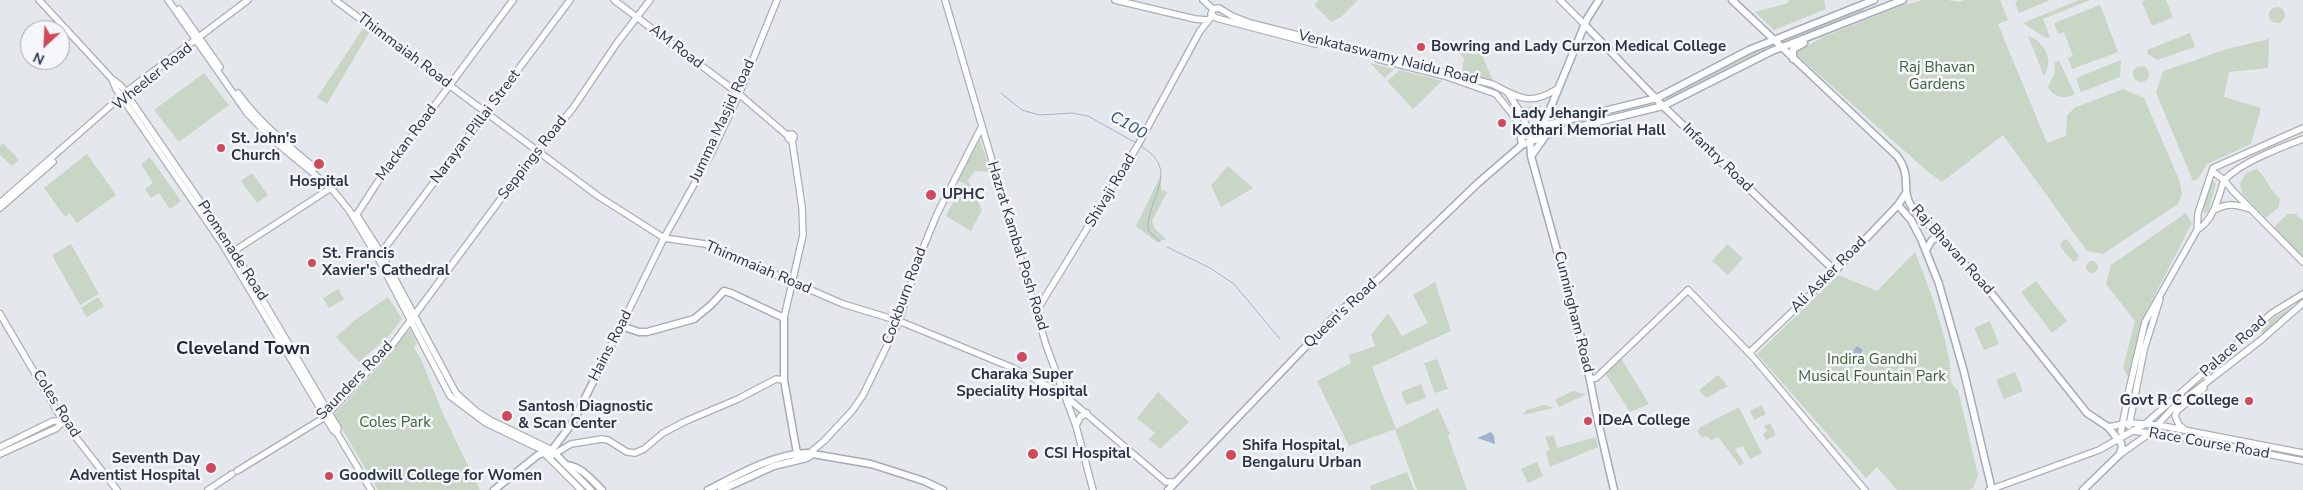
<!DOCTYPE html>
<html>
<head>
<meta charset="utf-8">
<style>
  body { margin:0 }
  #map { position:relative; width:2303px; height:490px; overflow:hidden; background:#e4e7ec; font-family:"Nunito Sans",sans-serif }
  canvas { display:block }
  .north { position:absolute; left:20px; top:20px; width:50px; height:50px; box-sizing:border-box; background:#f4f6f9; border:1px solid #a4a8b1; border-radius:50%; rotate:205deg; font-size:14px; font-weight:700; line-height:20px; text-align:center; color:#2b3445 }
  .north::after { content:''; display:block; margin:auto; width:18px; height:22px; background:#d1495b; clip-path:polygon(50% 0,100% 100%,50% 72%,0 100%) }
</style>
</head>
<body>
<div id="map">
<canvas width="2303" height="490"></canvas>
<div class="north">N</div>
</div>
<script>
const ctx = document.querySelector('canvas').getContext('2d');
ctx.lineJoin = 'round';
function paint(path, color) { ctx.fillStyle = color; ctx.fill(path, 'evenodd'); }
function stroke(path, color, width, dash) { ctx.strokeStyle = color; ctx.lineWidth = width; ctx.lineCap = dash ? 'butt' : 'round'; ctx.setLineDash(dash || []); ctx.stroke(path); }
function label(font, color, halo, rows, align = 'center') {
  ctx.font = font + ' "Nunito Sans",sans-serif'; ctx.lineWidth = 5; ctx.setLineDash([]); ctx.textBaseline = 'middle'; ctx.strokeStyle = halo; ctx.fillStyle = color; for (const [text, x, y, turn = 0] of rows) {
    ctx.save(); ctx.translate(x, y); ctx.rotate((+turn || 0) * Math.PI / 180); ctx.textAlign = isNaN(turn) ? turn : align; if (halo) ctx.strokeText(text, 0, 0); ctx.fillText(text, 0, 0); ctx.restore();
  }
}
paint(new Path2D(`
  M1319,0H1358L1341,17L1331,22L1314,5Z
  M1789,0H1824L1826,9L1774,30L1755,12L1788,3Z
  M1923,0H1948L1959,2L1964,0H2000L2008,20L1998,24L2047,143L2066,136L2067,116L2074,108L2123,89L2144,98L2180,182L2182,195L2178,204L2103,254L2087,251L2003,135L1942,182L1927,171L1795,53L1823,37L1901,6Z
  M2019,0H2050L2019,13L2015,2Z
  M2079,0H2090L2043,19L2050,37L2046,38L2023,23Z
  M2146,0H2166L2173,17L2152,26L2142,2Z
  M2100,5L2118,52L2072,69L2068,58L2073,56L2064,32L2058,34L2054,23Z
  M2269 15a8 8 0 1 1 16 0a8 8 0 1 1-16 0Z
  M1863,8L1865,11L1790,39V37Z
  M364,27L370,31L327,104L317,98Z
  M2190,33L2195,47L2157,60L2148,54L2147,50Z
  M2028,36C2045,41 2054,61 2044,76Z
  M2269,39L2268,68L2229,72L2224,97L2261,108L2251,144L2207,164L2198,179L2193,181L2156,93L2162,74L2164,71L2227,49Z
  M1453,40L1481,52L1493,81L1462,73L1464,58L1449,44Z
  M1765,46L1767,47L1766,50L1668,101L1665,97Z
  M2121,60L2120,77L2081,92L2076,78Z
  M2059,61L2075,94C2064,99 2054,98 2048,87L2055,72V62Z
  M1370,63L1394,69L1385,78Z
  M2133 74a8 8 0 1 1 16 0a8 8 0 1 1-16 0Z
  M1400,70L1442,81L1413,109L1387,81Z
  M204,73L229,105L179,142L154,110Z
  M1541,106L1537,115C1529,118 1526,113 1521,107Z
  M980,140L991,172L975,171L968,180L982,210L971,231L946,216L953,202L957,203L966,184L957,180Z
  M3,143L19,160L12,166L0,155V146Z
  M87,154L116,195L77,223L70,213L65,217L44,188Z
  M150,157L181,201L170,209L159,193L151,198L145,189L153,183L141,164Z
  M1228,166L1253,188L1221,207L1211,185Z
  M2257,169C2267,179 2269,189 2280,199L2279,207L2266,218L2243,195L2240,184L2246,173Z
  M252,173L268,195L257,203L241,181Z
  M1161,175V190L1167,192L1152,221L1155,229L1166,239L1157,242L1136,226Z
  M2213,180L2216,184L2208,212L2204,213L2203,209L2210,183Z
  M2186,213L2192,223L2143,318L2128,377L2123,368L2135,321L2106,284L2111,265Z
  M2287,214H2296L2303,221V257L2275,228L2276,225Z
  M2067,239L2079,256L2076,261H2072L2060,246L2062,241Z
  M71,244L99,294L80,305L52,255Z
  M1727,244L1743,258L1728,275L1712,261Z
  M1915,252C1929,287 1942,322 1949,359C1952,372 1946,381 1958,390L1978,475L1973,488L1968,490H1897L1877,467L1866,478L1757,354L1838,275L1877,291Z
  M2086 267a6 6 0 1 1 12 0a6 6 0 1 1-12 0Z
  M2036,281L2067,321L2052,333L2021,292Z
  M1435,282L1451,331L1372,367L1396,429L1438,408L1450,434L1448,436L1467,490H1417L1395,429L1349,446L1317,381L1351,363L1349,355L1375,346L1371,335L1388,313L1402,336L1428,323L1413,295Z
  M338,289L344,299L329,308L323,298Z
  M98,297L104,306L87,317L81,308Z
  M388,297L402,319L388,337L359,362L336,337L355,320Z
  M2293,306L2264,335L2258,328Z
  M1990,321L1999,344L1984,350L1974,328Z
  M410,329L417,343L414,347L423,364L443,414L480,490H378L334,415L380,365Z
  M1621,358L1649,404L1630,412L1605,373Z
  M1437,359L1448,389L1435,393L1424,363Z
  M2015,372L2023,391L2004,399L1996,380Z
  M1718,375L1728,386L1706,398L1699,390Z
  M1421,384L1426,398L1406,405L1401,392Z
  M1573,391L1587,394L1559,407L1555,400Z
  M1158,392L1189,422L1160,449L1149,439L1155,433L1137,418Z
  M1544,405L1554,408L1523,415L1526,410Z
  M1761,405L1766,414L1754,420L1750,411Z
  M1739,407L1762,453L1750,459L1743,446L1735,449L1744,463L1740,466L1718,437L1711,440L1706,436L1702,438L1697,431L1700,429L1699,428Z
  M1770,423L1776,435L1766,440L1763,434L1767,431L1764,426Z
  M1554,435L1557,448L1596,437L1598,447L1550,467L1546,452L1550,450L1545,437Z
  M1537,462L1543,476L1528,483L1521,469Z
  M1407,472L1414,490H1371L1370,486Z`), '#c9d6c5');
paint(new Path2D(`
  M1857,346L1863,350L1851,367L1845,363Z
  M1491,432L1494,436L1495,444L1477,438Z`), '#9fb4cc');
stroke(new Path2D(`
  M1001,93L1022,110L1039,115L1072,113L1088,116L1136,143
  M1139,145C1183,170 1147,196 1148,230L1160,242
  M1167,247L1210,268L1234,284L1280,339`), '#9fb4cc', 1);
const secondary = new Path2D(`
  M39,0L112,79L120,85L128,94L132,102L234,251L329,413L338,428L337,433
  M168,0L247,113L273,140L331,188L349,210L378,258L450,396L486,423L540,449L581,490
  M335,0L598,196L664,238L705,244L843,304L899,321L1013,368L1063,394L1166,482H1175
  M614,0L739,94L788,136
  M945,0L1046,345L1076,426L1093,490
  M1115,0L1195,19L1208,20
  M1203,0L1213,9L1219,8L1232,16L1250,23L1492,84C1518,97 1529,107 1557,89
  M1560,0L1585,25
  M179,9L220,67
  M1213,9L1211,14L1216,18L1315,44
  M1378,59L1445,76L1496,94L1517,120L1521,138
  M112,79L116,89L223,245L333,430L337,433L371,490
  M238,93C259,122 287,145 315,168
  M1508,93L1522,115L1530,134
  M788 137a3 3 0 1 1 6 0a3 3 0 1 1-6 0Z
  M2212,171L2224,180L2233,191L2303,262
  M0,203L126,92L248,0
  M0,208L53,162
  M2214,210C2227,203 2236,204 2250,209
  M356,214L381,253L456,393L476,411L490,420L552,450
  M357,214L377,183L513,0
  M2197,230C2214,220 2218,198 2224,180C2242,162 2279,148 2303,139
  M231,253L334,186
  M381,253L570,0
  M1036,312L1138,145L1200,31L1212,16
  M0,314L63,421L117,490
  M784,318L803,235L802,207L792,140
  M621,326L664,238L711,154L739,94L777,0
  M1749,353L1835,271
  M1590,379L1596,378L1688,290L1753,357L1865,490
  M1076,426L1080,417L1087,413
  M2129,426L2144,350L2160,299
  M2108,427L2130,423L2158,425L2303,453
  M2184,429L2179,425L2175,416L2177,411L2204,388
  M2133,431L2187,438L2303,461
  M2121,432L2129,390L2145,322L2197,230L2198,213L2213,168L2303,128
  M0,447L53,421H63
  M0,454L57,428L63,421
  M807,455L824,441L852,411L863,395L899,321L919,258L937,214L982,126
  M2119,455L2150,433L2172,409L2261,340L2303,303
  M551,456L571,444L602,439L608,440L627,452L635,453L644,449L663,433L686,421L738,399L776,379L784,380
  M566,465L591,490
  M237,471L325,417L393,344L511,185L573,108L617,43L650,0
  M208,490L232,474
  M1989,490L2099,450L2145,424L2272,313L2303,294`);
const primary = new Path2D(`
  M1732,0L1897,156C1913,176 1900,191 1912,207L1992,294L2087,413L2108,427L2121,443L2122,448L2119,455L2083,490
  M1585,25L1663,106L1835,271L1898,205L1906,193
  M1793,59V49L1804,43
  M1543,126L1587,19L1599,0
  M1530,138L1531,156L1583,345L1598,421L1614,490
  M1522,145L1521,138L1543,126L1657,98L1749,50L1874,0
  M1532,155L1546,135
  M1898,205L1911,220L1921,239L1939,284L1964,372L1992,490
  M1926,250L1932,240L1936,238L1942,240
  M552,450L566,465C581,466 592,480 602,490
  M494,490L538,455L552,450L573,422L621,326L639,332H647L694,319L711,305L724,291L731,293L784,318V380L798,459
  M708,490C738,475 773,454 807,453L871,464L924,481L943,490
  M721,490L774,466L807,458L811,455
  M1168,490L1337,314L1371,286L1478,183L1522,145L1549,134L1663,106L1772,51L1903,0`);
stroke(secondary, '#a9aeb7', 8);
stroke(primary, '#a3abb8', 9);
stroke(secondary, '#fff', 5.5);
stroke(primary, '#fff', 6);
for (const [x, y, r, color] of [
  [1421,47,5,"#d1495b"],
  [1502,123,5,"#d1495b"],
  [221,148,5,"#d1495b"],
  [319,164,6,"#d1495b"],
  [931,195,6,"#d1495b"],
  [312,263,5,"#d1495b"],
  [1022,357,6,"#d1495b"],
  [2249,401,5,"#d1495b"],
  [507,416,6,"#d1495b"],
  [1588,421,5,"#d1495b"],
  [1033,454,6,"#d1495b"],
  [1231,455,6,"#d1495b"],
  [211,468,6,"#d1495b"],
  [329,476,5,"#d1495b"]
]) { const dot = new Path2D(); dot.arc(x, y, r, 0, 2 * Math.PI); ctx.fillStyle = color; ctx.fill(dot); stroke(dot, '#f4f6f9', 2); }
label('15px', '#2b3445', '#f4f6f9', [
  ["AM Road",676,47,37],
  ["Thimmaiah Road",404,51,37],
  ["Venkataswamy Naidu Road",1388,58,14],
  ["Wheeler Road",153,77,-39],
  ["Jumma Masjid Road",723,121,-65],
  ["Narayan Pillai Street",476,127,-53],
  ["Mackan Road",407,143,-53],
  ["Seppings Road",533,158,-52],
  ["Infantry Road",1717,158,44],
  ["Shivaji Road",1111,191,-59],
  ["Hazrat Kambal Posh Road",1017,246,73],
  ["Raj Bhavan Road",1952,250,48],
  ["Promenade Road",232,251,57],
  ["Thimmaiah Road",758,268,23],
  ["Ali Asker Road",1829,275,-45],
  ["Cockburn Road",905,296,-70],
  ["Cunningham Road",1573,312,76],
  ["Queen's Road",1341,314,-43],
  ["Hains Road",611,346,-63],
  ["Palace Road",2234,347,-42],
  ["Saunders Road",355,381,-46],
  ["Coles Road",56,404,58],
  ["Race Course Road",2209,444,10]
]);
label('bold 15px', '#2b3445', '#f4f6f9', [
  ["Bowring and Lady Curzon Medical College",1431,47],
  ["Lady Jehangir",1512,114],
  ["Kothari Memorial Hall",1512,131],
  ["St. John's",231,139],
  ["Church",231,156],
  ["Hospital",319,182,"center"],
  ["UPHC",942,195],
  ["St. Francis",322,254],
  ["Xavier's Cathedral",322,271],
  ["Charaka Super",1022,375,"center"],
  ["Speciality Hospital",1022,392,"center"],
  ["Govt R C College",2239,401,"right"],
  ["Santosh Diagnostic",518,407],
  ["& Scan Center",518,424],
  ["IDeA College",1598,421],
  ["Shifa Hospital,",1242,446],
  ["Bengaluru Urban",1242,463],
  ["CSI Hospital",1044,454],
  ["Seventh Day",200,459,"right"],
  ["Adventist Hospital",200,476,"right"],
  ["Goodwill College for Women",339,476]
], 'left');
label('15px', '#3f6138', '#f4f6f9', [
  ["Raj Bhavan",1937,68],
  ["Gardens",1937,85],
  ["Indira Gandhi",1872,360],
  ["Musical Fountain Park",1872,377],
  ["Coles Park",395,423]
]);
label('italic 16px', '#34527a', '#f4f6f9', [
  ["C100",1128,126,30]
]);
label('bold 18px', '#1d2536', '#f4f6f9', [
  ["Cleveland Town",243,350]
]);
</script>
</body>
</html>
